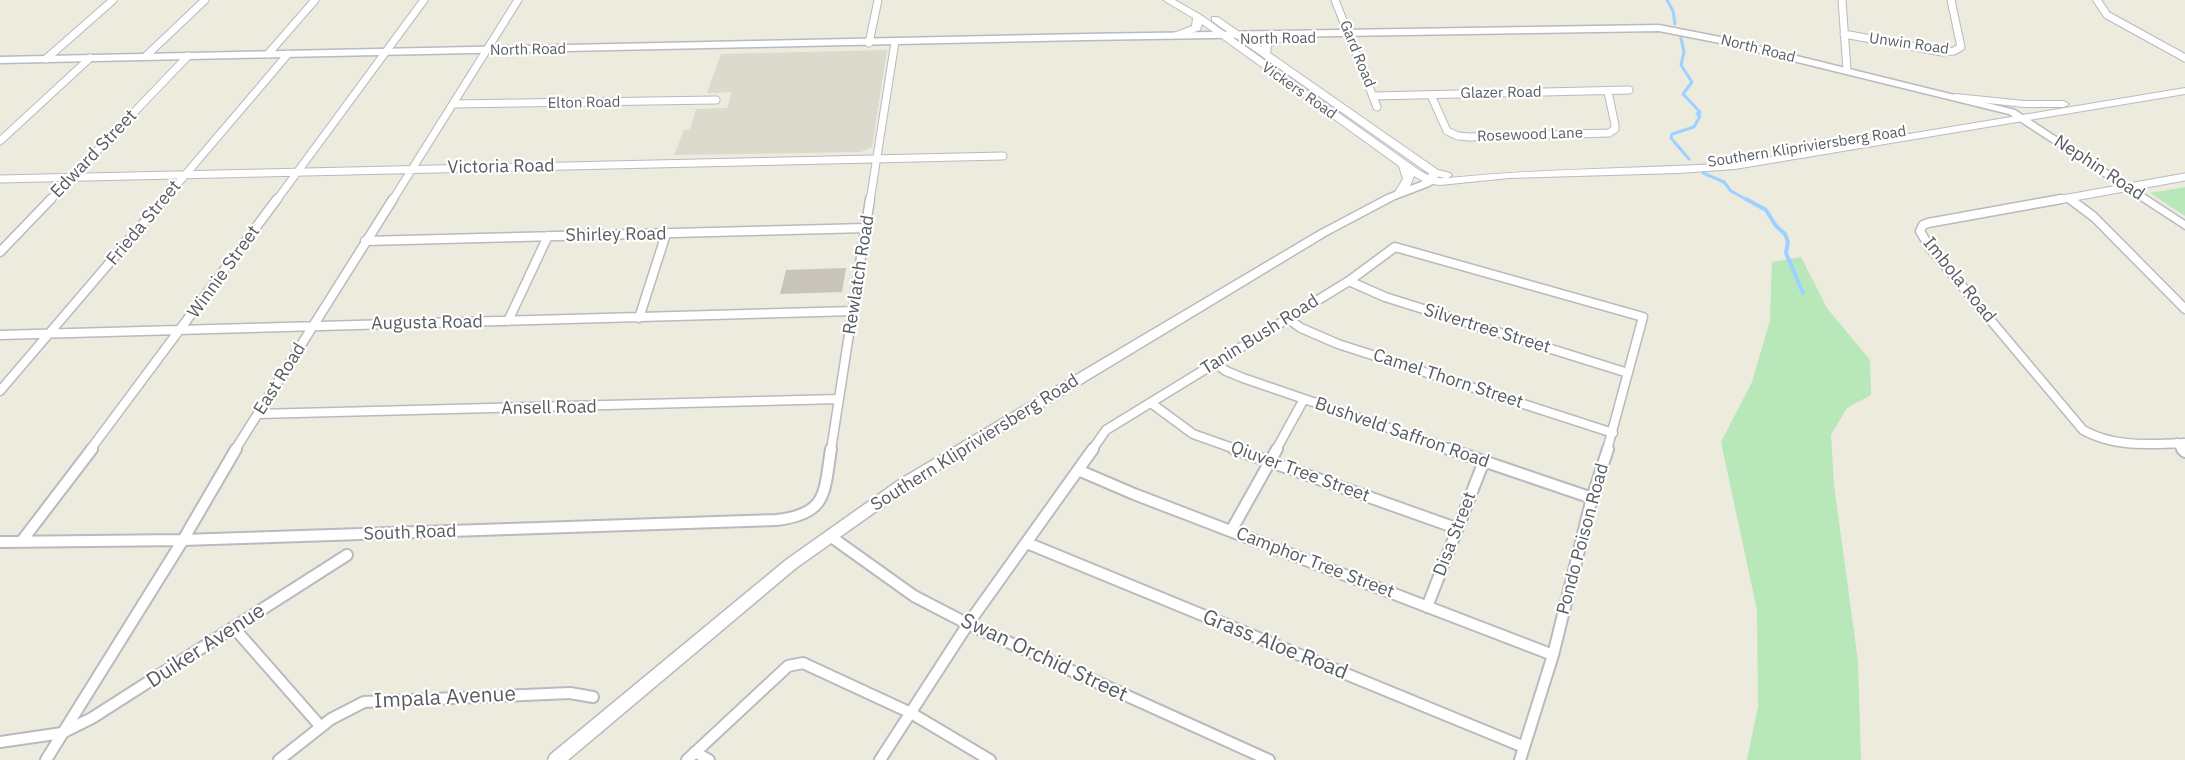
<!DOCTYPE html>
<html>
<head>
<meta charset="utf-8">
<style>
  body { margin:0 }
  canvas { display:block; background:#edeade }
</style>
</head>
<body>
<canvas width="2185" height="760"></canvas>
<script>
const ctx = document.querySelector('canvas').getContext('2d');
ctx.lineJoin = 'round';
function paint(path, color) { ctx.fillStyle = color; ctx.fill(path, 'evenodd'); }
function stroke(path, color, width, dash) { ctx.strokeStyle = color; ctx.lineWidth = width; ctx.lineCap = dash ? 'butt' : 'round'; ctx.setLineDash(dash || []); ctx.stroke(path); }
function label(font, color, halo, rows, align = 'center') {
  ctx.font = font + ' "IBM Plex Sans",sans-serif'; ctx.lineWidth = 4.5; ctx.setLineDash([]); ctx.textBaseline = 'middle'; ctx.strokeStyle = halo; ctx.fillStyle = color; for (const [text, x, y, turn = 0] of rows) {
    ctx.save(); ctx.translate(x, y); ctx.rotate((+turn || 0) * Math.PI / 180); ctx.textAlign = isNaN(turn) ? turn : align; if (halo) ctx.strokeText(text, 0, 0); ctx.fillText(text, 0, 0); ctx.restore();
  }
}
paint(new Path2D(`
  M887,50L872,147L861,152L674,155L684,130L690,129L696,109L727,108L732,92L707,93L721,54Z`), '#dcd9cd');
paint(new Path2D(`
  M2185,187V216L2150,193Z
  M1801,257L1827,308L1870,360L1871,395L1847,408L1831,435L1834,485L1858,661L1861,760H1747L1758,707L1757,610L1721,442L1752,382L1770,320L1772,262Z`), '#b8e7b9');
stroke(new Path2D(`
  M1667,0L1673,11L1675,24
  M1681,38L1684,52L1681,65L1692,82L1683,94L1700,112L1697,114L1700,116L1694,127L1672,134L1671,138L1689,159
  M1703,173L1724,182L1731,191L1749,201`), '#9cd2ff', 3);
stroke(new Path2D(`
  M1746,199L1766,210L1776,226L1785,234L1788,242L1786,253L1803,293`), '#9cd2ff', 4);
paint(new Path2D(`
  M846,268L842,292L780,294L786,270Z`), '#c8c4bc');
const minorFar2 = new Path2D(`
  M1335,0L1377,107
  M1842,0L1847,70
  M2097,0L2107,15L2185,58
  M1844,34L1942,52L1954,51L1961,47L1951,0
  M869,43L878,0
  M268,54L315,0
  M146,56L205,0
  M46,59L113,0
  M1431,95L1447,131L1458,136L1469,137L1609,133L1615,129V125L1608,92
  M1373,96L1629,90
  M453,104L716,100
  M0,141L90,58
  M0,179L1003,156
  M2068,198L2072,201
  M49,201L188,56
  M163,201L288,54
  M276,201L424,0
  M392,201L518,0
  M870,201L895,42
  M2052,201L2185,177`);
const minorFar1 = new Path2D(`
  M2061,199L1928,223L1923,225L1920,231L1930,248L2083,430C2115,448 2149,444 2185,443
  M2070,199L2094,217L2185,309
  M365,241L866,228
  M0,252L51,199
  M1349,281L1385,297L1628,373
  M639,318L666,234
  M1287,318L1301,328L1338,344L1613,433
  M508,321L548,236
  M0,335L853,311
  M1215,363L1226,371L1243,378L1453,450
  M0,391L164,199
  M1151,403L1193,434L1238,450
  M258,414L839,399
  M2177,443L2183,450
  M90,450L277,199
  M235,450L393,199
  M831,450L870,199
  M1092,450L1106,430L1349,281L1395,247L1643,317L1607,450
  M1276,450L1304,399`);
const minor = new Path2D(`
  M1234,449L1456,528
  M1448,449L1592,498
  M2182,449L2185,452
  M1078,470L1134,494L1553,655
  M1231,531L1277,449
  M830,536L914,596L968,624L1269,760
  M0,542L183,540L776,520C828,514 824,493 831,449
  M21,542L92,449
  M1027,543L1524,747
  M1427,607L1484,461
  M235,629L321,727
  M0,742L62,733L92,718L347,555
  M695,752L709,760
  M46,760L183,540L236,449
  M279,760L331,719L364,702L570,693L593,697
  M687,760L788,666L803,663L911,713L990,760
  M880,760L968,624L1093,449
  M1520,760L1553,655L1592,498L1608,449`);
const tertiary = new Path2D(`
  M1659,25L1720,37L2015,110L2185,221V229L2009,114L1720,43L1659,31L1085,40L0,63V57L1085,34Z
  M1435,170L1440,173L1434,183L1429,186L1395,199L1327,235L909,488L796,568L568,760H548L550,755L786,560L899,480L1319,231L1387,195L1421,182L1426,179L1431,171Z`);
const secondary = new Path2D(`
  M1163,0H1175L1201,15L1419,170C1428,175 1434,179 1445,178L1431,175L1212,21V17H1218L1261,47L1264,42L1276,37H1282V41L1271,46L1270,53L1438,170L1450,173L1452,175L1448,178C1544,168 1639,169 1735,163L2185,88V94L1735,169L1678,173L1509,178L1440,185L1426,183L1414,176L1408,191L1401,195L1395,192L1403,179L1399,166L1202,24L1200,30L1177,38H1171V34L1192,26L1193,18Z
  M1956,94L2024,101H2064L2069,104L2064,107H2024L1952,99V95Z`);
stroke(minorFar2, '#b7babf', 9);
stroke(minorFar1, '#b7babf', 11);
stroke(minor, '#b7babf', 14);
stroke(tertiary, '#b7babf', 3);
stroke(secondary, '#b8bbc2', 2);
stroke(minorFar2, '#fff', 7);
stroke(minorFar1, '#fff', 8);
stroke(minor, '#fff', 10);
paint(tertiary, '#fff');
paint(secondary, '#fff');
label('15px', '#585c61', '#fff', [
  ["North Road",1278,39,-1],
  ["Unwin Road",1909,44,8],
  ["North Road",1758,49,14],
  ["North Road",528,50,-1],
  ["Gard Road",1357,54,68],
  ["Vickers Road",1299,91,35],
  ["Glazer Road",1501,93,-1],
  ["Elton Road",584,103,-1],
  ["Rosewood Lane",1530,135,-2],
  ["Southern Klipriviersberg Road",1807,147,-9]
]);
label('18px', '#585c61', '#fff', [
  ["Edward Street",94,154,-46],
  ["Victoria Road",501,167,-1],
  ["Nephin Road",2099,168,33],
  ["Frieda Street",144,223,-50],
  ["Shirley Road",616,235,-1],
  ["Winnie Street",224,272,-54],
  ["Rewlatch Road",859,275,-81],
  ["Imbola Road",1959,280,51],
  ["Augusta Road",427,323,-1],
  ["Silvertree Street",1487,329,17],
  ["Tanin Bush Road",1260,335,-32],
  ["East Road",280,379,-58],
  ["Camel Thorn Street",1448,379,18],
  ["Ansell Road",549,408,-1],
  ["Bushveld Saffron Road",1402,433,19],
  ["Southern Klipriviersberg Road",975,443,-32],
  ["Qiuver Tree Street",1300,472,20],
  ["South Road",410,533,-2],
  ["Disa Street",1455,534,-69],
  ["Pondo Poison Road",1583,539,-75],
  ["Camphor Tree Street",1315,563,21]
]);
label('21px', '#585c61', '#fff', [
  ["Grass Aloe Road",1275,645,22],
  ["Duiker Avenue",206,646,-33],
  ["Swan Orchid Street",1044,658,25],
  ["Impala Avenue",445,698,-3]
]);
</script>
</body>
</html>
